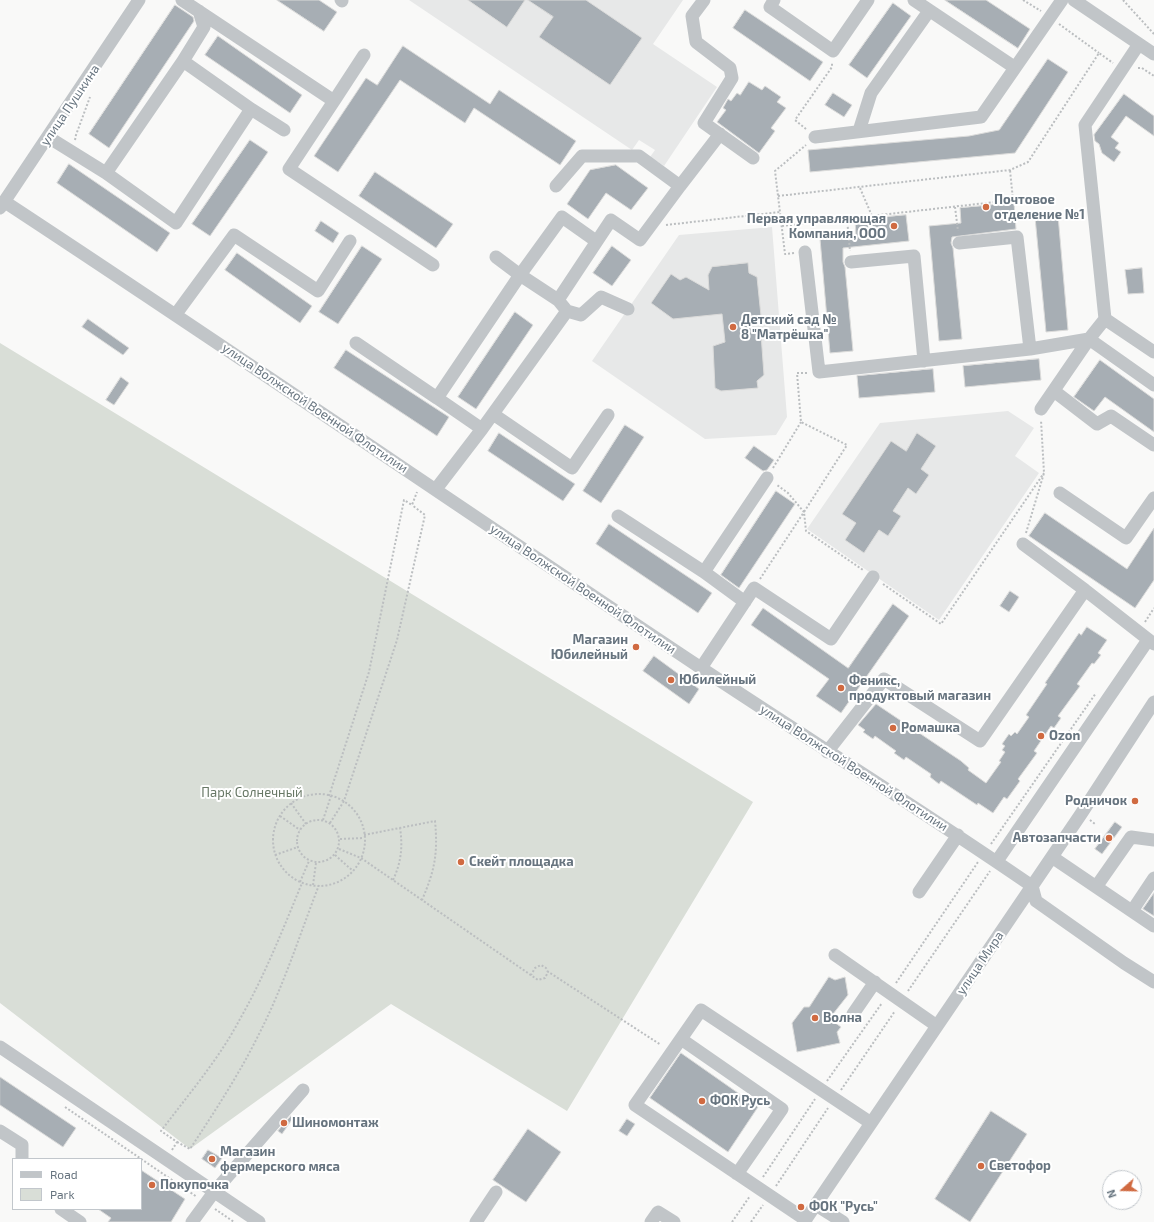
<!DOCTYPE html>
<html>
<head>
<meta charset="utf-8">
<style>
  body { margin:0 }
  #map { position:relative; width:1154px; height:1222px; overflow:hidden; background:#f9f9f8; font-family:"Exo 2",sans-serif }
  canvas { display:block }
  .legend { position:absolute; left:12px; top:1158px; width:130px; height:52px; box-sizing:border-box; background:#fff; border:1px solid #c2c7cc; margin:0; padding:5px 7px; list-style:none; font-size:12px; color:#67747f }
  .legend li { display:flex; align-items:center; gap:8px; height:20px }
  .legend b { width:20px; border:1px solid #c2c7cc }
  .north { position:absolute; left:1102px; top:1170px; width:40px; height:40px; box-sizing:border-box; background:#fff; border:1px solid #c2c7cc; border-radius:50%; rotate:250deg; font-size:11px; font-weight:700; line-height:16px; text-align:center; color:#67747f }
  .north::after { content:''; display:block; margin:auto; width:14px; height:18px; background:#d06a41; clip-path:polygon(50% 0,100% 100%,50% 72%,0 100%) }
</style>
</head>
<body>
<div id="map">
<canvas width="1154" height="1222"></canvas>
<ul class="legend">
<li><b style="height:5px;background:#c1c5c8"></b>Road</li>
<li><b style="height:11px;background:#d9ded7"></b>Park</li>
</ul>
<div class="north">N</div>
</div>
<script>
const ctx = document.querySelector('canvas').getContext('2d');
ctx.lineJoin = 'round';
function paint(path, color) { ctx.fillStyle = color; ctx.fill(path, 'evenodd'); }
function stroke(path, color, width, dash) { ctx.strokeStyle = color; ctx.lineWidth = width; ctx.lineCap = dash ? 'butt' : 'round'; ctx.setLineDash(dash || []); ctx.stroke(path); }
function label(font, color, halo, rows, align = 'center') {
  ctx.font = font + ' "Exo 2",sans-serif'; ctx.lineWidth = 4; ctx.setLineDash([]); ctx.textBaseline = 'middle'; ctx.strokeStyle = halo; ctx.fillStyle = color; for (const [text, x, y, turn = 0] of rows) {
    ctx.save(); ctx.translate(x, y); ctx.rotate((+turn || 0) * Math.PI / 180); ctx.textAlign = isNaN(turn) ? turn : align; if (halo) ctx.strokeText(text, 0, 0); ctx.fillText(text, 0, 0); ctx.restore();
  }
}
paint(new Path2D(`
  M409,0H683L653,44L717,87L664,166L650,157L655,150L639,140L632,150Z
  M772,227L787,417L776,435L705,439L592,361L679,235Z
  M1008,411L1034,428L1015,456L1039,473L939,620L807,529L880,423Z`), '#e7e8e8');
paint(new Path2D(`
  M0,343L753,802L567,1111L391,1004L190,1149L0,1003Z`), '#d9ded7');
const building = new Path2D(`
  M277,0H319L337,12L324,31Z
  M468,0H525L507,27Z
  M528,0H586L642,38L610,85L539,37L553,17Z
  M945,0H986L1030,29L1018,48Z
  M893,3L911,16L867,78L849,65Z
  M175,5L193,17L194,21L109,148L89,134Z
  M745,10L823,62L810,81L733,28Z
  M218,36L302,95L290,113L205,55Z
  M403,46L490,104L499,90L576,141L560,165L474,108L465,123L400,80L338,172L314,156L366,78L377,85Z
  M1048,59L1068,72L1015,153L810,172L808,150L969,136L999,130Z
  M749,82L762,90L765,86L781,97L777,102L786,108L771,128L775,131L759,153L717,122L726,110L723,108L728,99L731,101L737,93L740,95Z
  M833,93L852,105L844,117L825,105Z
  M1124,94L1154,116V136L1126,116L1111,137L1119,143L1115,148L1121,152L1114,162L1102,153L1099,144L1095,141L1094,135Z
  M250,140L268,152L210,236L192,224Z
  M69,164L170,233L157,252L57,183Z
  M616,165L648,188L631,210L606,193L588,219L567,204L590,170Z
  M375,172L453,224L436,248L359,196Z
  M1014,203L1016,229L952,237L951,243L953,248L962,339L939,341L929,226L961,223L960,208Z
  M906,215L909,241L843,248V262L845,267L853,351L830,353L820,239L856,235L855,220Z
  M1058,215L1068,330L1046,332L1035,217Z
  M321,221L339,233L333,243L315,231Z
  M362,246L382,259L338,324L319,312Z
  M612,246L631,260L612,286L593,273Z
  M237,253L312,306L300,323L225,270Z
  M748,263L749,273L757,277L761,316L748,327L761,334L764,375L757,381L758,388L721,391L715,388L713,346L725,342L722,314L673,319L651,303L671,274L680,280L686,277L709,290L708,275L712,267Z
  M1142,268L1144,293L1128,294L1125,270Z
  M515,312L533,325L476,409L458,397Z
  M88,319L129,348L123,355L82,327Z
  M346,350L449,417L437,436L334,368Z
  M1039,359L1041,380L965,387L963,366Z
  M1100,360L1154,399V432L1105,397L1094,411L1074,397Z
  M933,369L935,392L859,398L857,376Z
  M121,377L129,383L114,405L106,400Z
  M625,425L644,437L601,503L583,491Z
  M499,433L575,484L563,501L488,451Z
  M917,433L936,446L921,469L929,475L916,494L908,488L893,511L901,516L888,536L879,530L864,553L845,540L856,523L842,514L891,441L906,451Z
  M754,446L774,460L767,470L763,471L745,458Z
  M776,491L795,504L739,588L721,575Z
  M1045,513L1127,569L1154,528V580L1135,608L1029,536Z
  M609,524L712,593L698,613L596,544Z
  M1010,591L1019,597L1009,612L1000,606Z
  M893,604L909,616L841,713L816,696L829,679L751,625L763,608L848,668Z
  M1087,627L1107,640L1098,653L1101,655L1094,664L1092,663L1077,684L1080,686L1058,716L1061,718L1054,728L1051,726L1034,751L1037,753L1018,779L1020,781L1007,799L1004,797L993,813L978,803L977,805L941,781L939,784L930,777L931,774L906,757L904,760L894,753L896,751L875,736L873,739L863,732L865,730L858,725L876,704L961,761L969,768L968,770L986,783L1001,762L999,761L1005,752L1002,750L1005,746L1002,744L1009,734L1011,736L1015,732L1017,734L1029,717L1026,715L1047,684L1045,683L1079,633L1081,635Z
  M654,656L699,689L689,704L643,671Z
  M1115,822L1122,827L1102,854L1095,849Z
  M1154,893V916L1143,909Z
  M829,977L835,980L845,977L848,995L833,1014L834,1022L841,1027L837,1032L840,1043L797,1052L792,1023L804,1007H809Z
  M681,1053L758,1107L728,1152L650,1098Z
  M0,1077L76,1128L63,1147L0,1105Z
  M991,1111L1027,1134L970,1222L935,1199Z
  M291,1116L293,1118L282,1134L278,1131Z
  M627,1119L635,1124L627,1136L619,1131Z
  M528,1129L561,1152L526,1202L493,1180Z
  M208,1150L222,1158L215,1168L202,1159Z
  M141,1170L185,1199L171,1222H108L111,1218L98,1209H141Z`);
paint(building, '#a7aeb4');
stroke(building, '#dbdbda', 1);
stroke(new Path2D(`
  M1023,0L1041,11
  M1123,0L1154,34
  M1059,24L1099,53
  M1138,68H1142L1154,76
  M806,129L795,120L832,67V63
  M75,140L76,135L90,97
  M860,188L872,216
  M778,196L1010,170L1028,162L1099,53L1113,63
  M955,207L958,231
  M847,219L850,251
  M666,225L780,212
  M782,226L1013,200L1010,170
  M794,253L785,254L775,171L806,145
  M807,373H797L801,422L847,445L804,512L806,531L863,570
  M773,468L801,422
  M1026,533L1044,473L1041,420
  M760,579L804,512L788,493L777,485
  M883,584L941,624L1044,473
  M1145,622L1154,608
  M273 840a46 46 0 1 1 92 0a46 46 0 1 1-92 0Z
  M329,796L369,672L404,500L412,505L417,492
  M291,803L306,824
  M280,816L300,830
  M297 841a21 21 0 1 1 42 0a21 21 0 1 1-42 0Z
  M323,820L331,796
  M1090,820L1095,824
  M330,823L344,801L397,640L425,515L412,505
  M364,835L435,821C438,853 435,870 422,900L538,980L545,978L548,972L546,968L541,965L535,968L531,975
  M340,839L364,838
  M991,844L1096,693
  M339,849L361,858L422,900
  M275,855L298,847
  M335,855L353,871
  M393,880C401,863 403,847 400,828
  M300,882L309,861
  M313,885L316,863
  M547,971L661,1045
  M896,983L978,862
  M908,991L990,871
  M827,1081L882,1003
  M841,1090L895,1011
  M65,1107L197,1197
  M177,1142L190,1149C215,1111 240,1073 260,1032C284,985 300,934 319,885
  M172,1150L177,1142L161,1131C188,1095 219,1059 240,1019C265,975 283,929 302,883
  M763,1177L815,1099
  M776,1186L828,1108
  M215,1209L234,1222
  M732,1222L750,1196
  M751,1222L763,1205`), '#bbbec0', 2, [2, 2]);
stroke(new Path2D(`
  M182,0L334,101L364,55
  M341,0L342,1
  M704,0L692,16L696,42L730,68L732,78L704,123L753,158
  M774,0L770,7L833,51L868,0
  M914,0L1014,67
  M1074,0L1154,54
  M183,61L204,27L199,11
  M334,101L289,169L433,265
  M251,109L284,130
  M859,131L871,93L929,11
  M48,137L106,173L176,223L251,109L183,61L106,173
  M815,137L981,117L1062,0
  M556,186L582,156H639L680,186L640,240L611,220L558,300
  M680,186L720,134
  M5,202C238,355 468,513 701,668C811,741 923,811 1032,886L1036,901L1124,963L1154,982
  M0,208L139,0
  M959,243L1017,237L1030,349
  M805,252L819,372L1030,349L1089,339L1105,319L1154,352
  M496,257L520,275L562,217L596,241
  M851,262L914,256L924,361
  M567,311L581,315L601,297L628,309
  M176,314L234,235L318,291L350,241
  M1105,319L1085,125L1139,44
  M356,343L437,398L520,275L558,300L567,311L482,429L436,489
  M1054,391L1097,424L1111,416L1154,445
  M437,398L482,429
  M1041,409L1089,339L1154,385
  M493,414L572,468L608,415
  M1060,493L1126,538L1154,498
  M618,516L704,572L745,602
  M1023,544L1085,590
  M704,572L767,478
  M701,668L754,588L831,639L873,577
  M827,752L884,679L980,741L1085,590L1154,644
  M1052,857L1154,926
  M997,861L1148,640
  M1096,887L1131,837L1154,840
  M919,892L958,835
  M1132,911L1154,878
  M835,955L937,1026
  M853,1014L875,982
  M681,1039L782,1109L737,1174
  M0,1047L259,1222
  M0,1131L22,1145V1159
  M816,1205L843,1222
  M61,1209L80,1222
  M806,1220L635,1105L701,1010L871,1123
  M192,1222L214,1192L303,1090
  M476,1222L496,1192
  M651,1222L658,1212L674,1222
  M804,1222L1081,814L1154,702`), '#c1c5c8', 13);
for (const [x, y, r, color] of [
  [986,207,4,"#d06a41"],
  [894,226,4,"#d06a41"],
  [733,327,4,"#d06a41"],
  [636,647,4,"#d06a41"],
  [671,680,4,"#d06a41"],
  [841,688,4,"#d06a41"],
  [893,728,4,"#d06a41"],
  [1041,736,4,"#d06a41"],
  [1135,801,4,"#d06a41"],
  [1109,838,4,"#d06a41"],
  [461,862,4,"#d06a41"],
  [815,1018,4,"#d06a41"],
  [702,1101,4,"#d06a41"],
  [284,1123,4,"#d06a41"],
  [212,1159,4,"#d06a41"],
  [981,1166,4,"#d06a41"],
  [152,1185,4,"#d06a41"],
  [801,1207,4,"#d06a41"]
]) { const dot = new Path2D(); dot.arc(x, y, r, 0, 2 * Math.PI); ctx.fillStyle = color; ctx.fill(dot); stroke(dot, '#fff', 1.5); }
label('13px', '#67747f', '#fff', [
  ["улица Пушкина",70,105,-56],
  ["улица Волжской Военной Флотилии",315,408,34],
  ["улица Волжской Военной Флотилии",583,589,34],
  ["улица Волжской Военной Флотилии",854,768,33],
  ["улица Мира",980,963,-56]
]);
label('bold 13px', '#67747f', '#fff', [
  ["Почтовое",994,200],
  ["отделение №1",994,215],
  ["Первая управляющая",886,219,"right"],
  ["Компания, ООО",886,234,"right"],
  ["Детский сад №",741,320],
  ["8 \"Матрёшка\"",741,335],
  ["Магазин",628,640,"right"],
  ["Юбилейный",628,655,"right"],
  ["Юбилейный",679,680],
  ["Феникс,",849,681],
  ["продуктовый магазин",849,696],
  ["Ромашка",901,728],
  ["Ozon",1049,736],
  ["Родничок",1127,801,"right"],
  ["Автозапчасти",1101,838,"right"],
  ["Скейт площадка",469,862],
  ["Волна",823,1018],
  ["ФОК Русь",710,1101],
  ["Шиномонтаж",292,1123],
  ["Магазин",220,1152],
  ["фермерского мяса",220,1167],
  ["Светофор",989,1166],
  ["Покупочка",160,1185],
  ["ФОК \"Русь\"",809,1207]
], 'left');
label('13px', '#687866', '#fff', [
  ["Парк Солнечный",252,793]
]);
</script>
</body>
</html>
